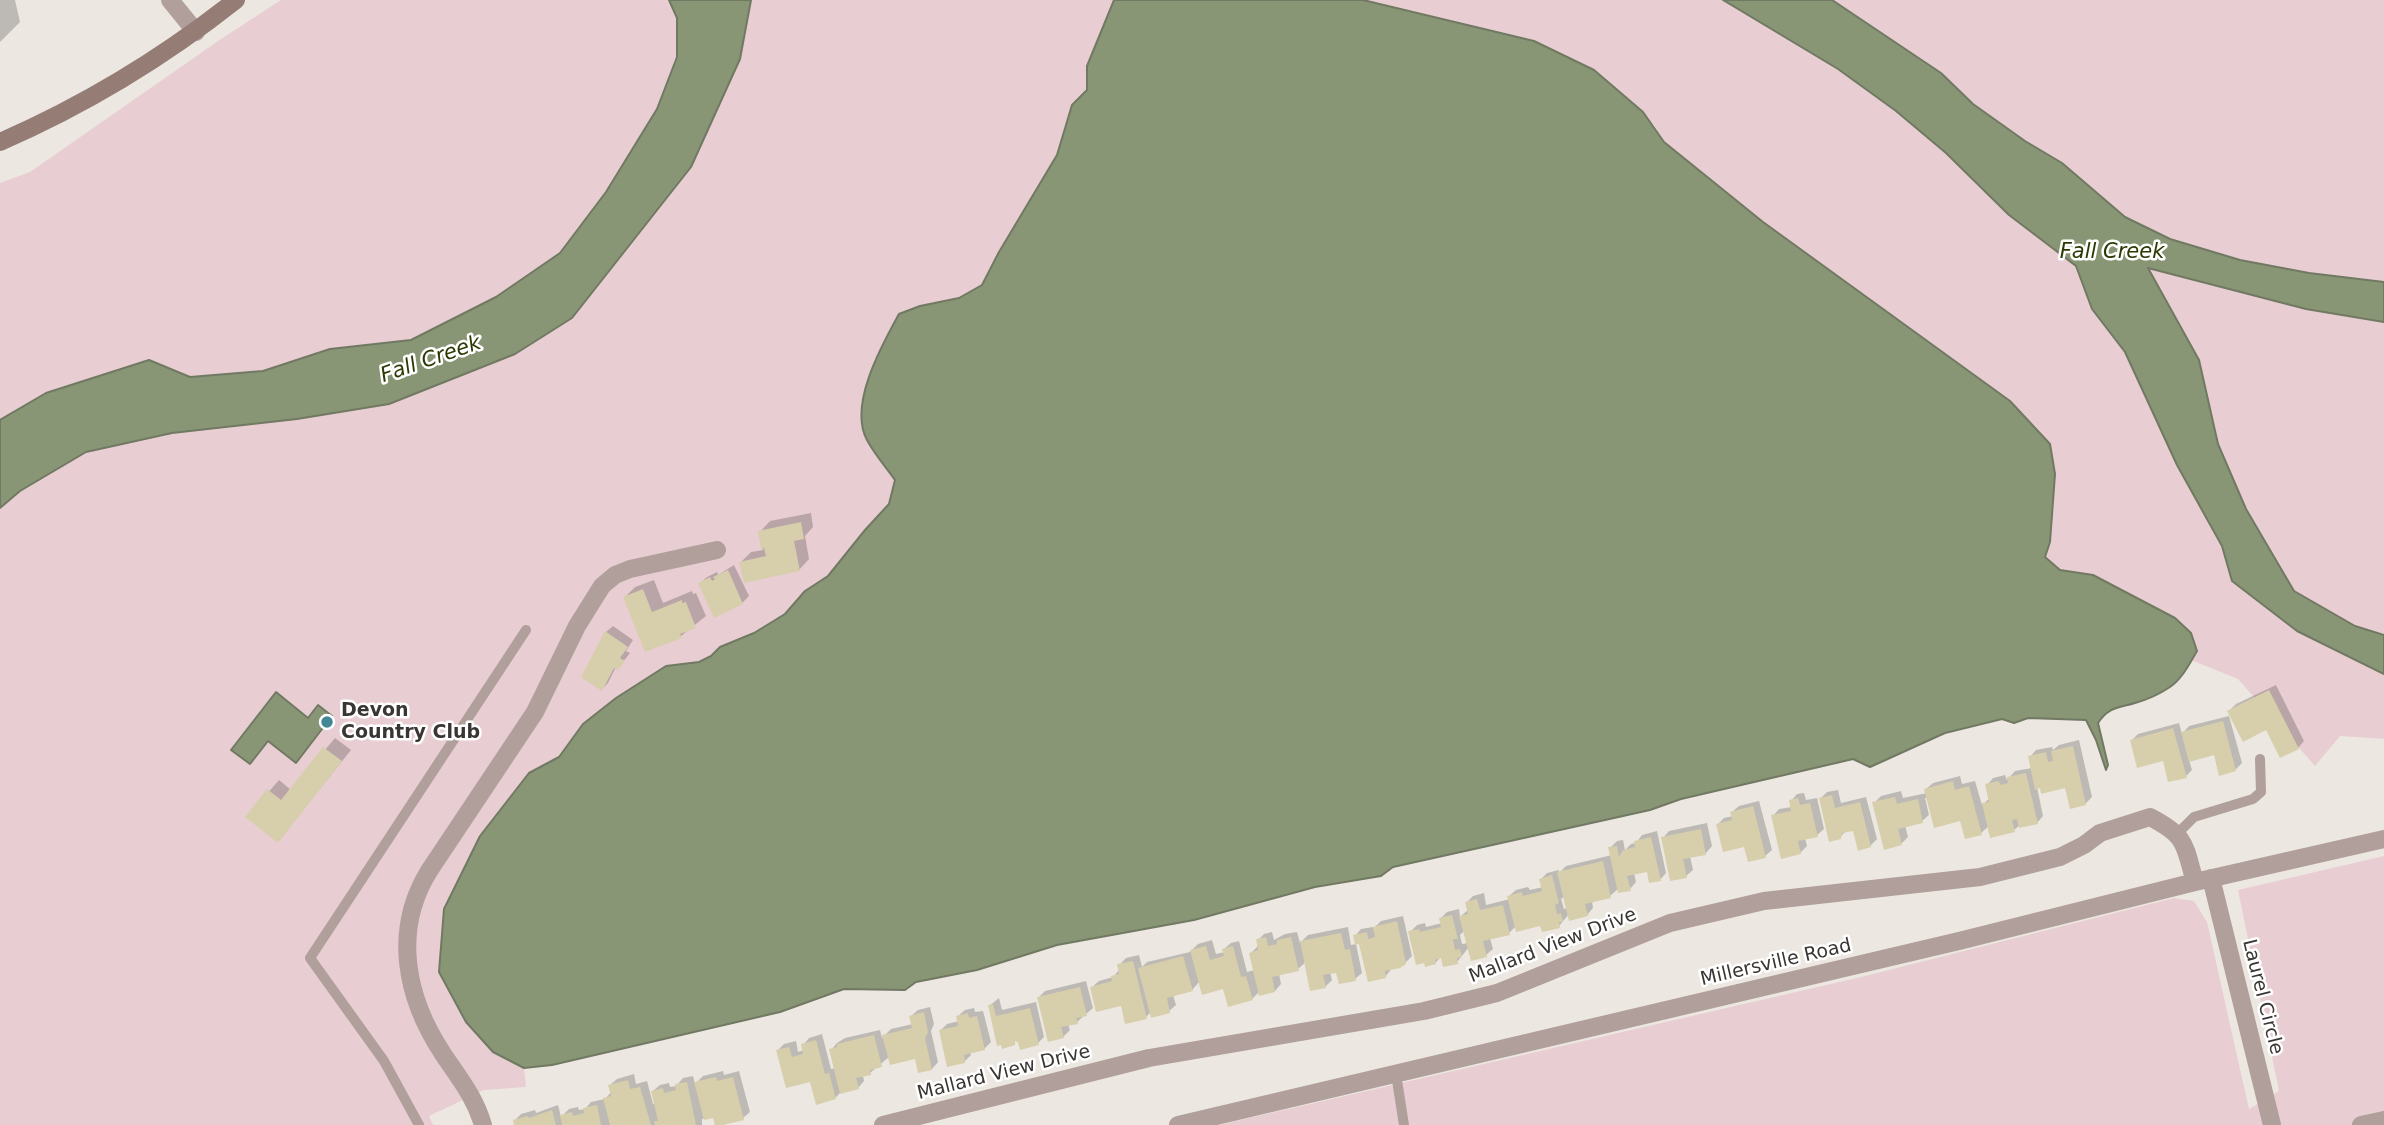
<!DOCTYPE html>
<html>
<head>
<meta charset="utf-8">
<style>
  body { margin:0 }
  canvas { display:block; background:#ece7e1 }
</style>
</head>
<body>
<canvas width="2384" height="1125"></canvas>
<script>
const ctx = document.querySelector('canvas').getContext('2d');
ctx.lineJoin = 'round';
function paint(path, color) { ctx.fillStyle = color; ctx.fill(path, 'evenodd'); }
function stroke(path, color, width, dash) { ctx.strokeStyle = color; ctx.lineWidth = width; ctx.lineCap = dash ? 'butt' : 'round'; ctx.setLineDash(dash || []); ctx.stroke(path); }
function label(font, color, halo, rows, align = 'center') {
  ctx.font = font + ' "DejaVu Sans",sans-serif'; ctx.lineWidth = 5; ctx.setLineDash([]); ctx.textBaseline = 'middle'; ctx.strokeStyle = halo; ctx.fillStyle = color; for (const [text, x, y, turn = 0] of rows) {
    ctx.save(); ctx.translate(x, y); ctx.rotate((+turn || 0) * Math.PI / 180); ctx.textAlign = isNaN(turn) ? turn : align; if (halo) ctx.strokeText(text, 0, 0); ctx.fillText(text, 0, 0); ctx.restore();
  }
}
paint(new Path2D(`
  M281,0H669L677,18V57L657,109L606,192L560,253L496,298L411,340L330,349L263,371L190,377L148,360L46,393L0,419V183L30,172L221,39Z
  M751,0H1114L1087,66L1088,90L1072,105L1057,155L999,252L982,285L959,298L920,306L874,360L862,411L866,438L895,480L889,504L865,530L828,576L805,591L785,614L754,633L720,647L711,656L699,662L666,666L616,698L583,724L559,757L529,773L480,836L444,909L507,1060L524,1068L526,1087L484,1090L429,1116L433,1125H0V508L20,491L86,452L172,433L297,419L389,404L451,379L572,318L691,167L740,59Z
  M1363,0H1723L1838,69L1896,111L1946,153L2009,215L2076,266L2092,309L2125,352L2177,465L2222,546L2232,581L2297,631L2384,674V739L2340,736L2315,766L2238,679L2191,660L2196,651L2175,618L2093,575L2060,570L2045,557L2050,542V444L2010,401L1763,222L1664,142L1654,125L1594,70L1534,41Z
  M1832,0H2384V282L2309,273L2240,260L2170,239L2125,217L2062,163L2025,141L1973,104L1941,73Z
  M2148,267L2305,309L2384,322V635L2355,626L2294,591L2246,509L2218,444L2199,360Z
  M2384,856V1125H1219L1861,977L2174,898L2194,901L2207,922L2249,1109L2279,1091L2238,890Z`), '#e8ced2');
const water = new Path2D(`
  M669,0H751L740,59L691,167L572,318L515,354L389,404L297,419L172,433L86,452L20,491L0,508V420L46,393L149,360L190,377L263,371L330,349L411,340L496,297L560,253L606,192L657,109L677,57V18Z
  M1114,0H1363L1534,41L1594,70L1643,112L1664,142L1763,222L2010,401L2050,444L2055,474L2050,542L2045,557L2060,570L2093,575L2175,618L2191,633L2197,651C2190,663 2182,679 2170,687C2161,693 2146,700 2135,703C2118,708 2108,707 2098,723L2108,765L2106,770L2096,740L2086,720L2028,718L2014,723L2002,719L1945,733L1870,767L1853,759L1836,763L1681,799L1650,810L1393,867L1381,876L1315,887L1194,920L1057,945L977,970L916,982L905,990L844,989L780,1012L552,1065L524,1068L493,1052L466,1022L439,972L444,909L480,836L529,773L559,757L583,724L616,698L666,666L699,662L711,656L720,647L754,633L785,614L805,591L828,576L865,530L889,504L895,480C886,467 875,455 867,440C848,405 882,345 899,314L920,306L959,298L982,285L999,252L1057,155L1072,105L1087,90V66Z
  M1723,0H1832L1941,73L1973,104L2025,141L2062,163L2125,217L2170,239L2240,260L2309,273L2384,282V322L2306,309L2148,268L2199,360L2218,444L2246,509L2294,591L2355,626L2384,635V674L2297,631L2232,581L2222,546L2177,465L2125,352L2092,309L2076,266L2009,215L1946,153L1896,111L1838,69Z
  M276,692L308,718L318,705L332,716L296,763L268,741L250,764L231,750Z`);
paint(water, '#899676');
stroke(water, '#717962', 2);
paint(new Path2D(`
  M0,0H15L20,22L0,42Z
  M811,513L813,527L805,536L809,559L799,570L741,562L751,552L763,550L760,532L770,521Z
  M734,565L749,596L742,603L715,615L700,583L707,577L717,572L718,575Z
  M654,580L663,603L692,591L693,594L696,593L706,616L681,636L625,597L635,587Z
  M613,626L633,640L626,651L630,653L618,668L616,667L608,683L602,689L606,632Z
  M2276,685L2304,741L2298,748L2267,728L2229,711L2236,704Z
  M2229,716L2242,763L2235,770L2215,753L2189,760L2192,770L2186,776L2164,759L2132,740L2138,734L2179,723L2182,734L2189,726Z
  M335,738L351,750L278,841L247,817L279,780L291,790Z
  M2079,740L2092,797L2085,804L2067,786L2037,787L2043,816L2037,823L2020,825L2014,830L1989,826L1981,833L1928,798H1925L1929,815L1922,821L1905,825L1908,837L1901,844L1874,803L1881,796L1901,791L1903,798L1927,793L1926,789L1933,783L1960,776L1962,784L1975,781L1982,805L1990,798L1987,785L1993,778L2005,775L2007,780L2015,771L2032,768L2030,757L2036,750L2052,747L2053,750L2059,745Z
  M1838,790L1841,803L1866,797L1877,839L1870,846L1854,829L1847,830L1840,837L1820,799L1827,792Z
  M1804,793L1806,800L1817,798L1824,829L1817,835L1805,838L1807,846L1800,853L1773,816L1779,809L1792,807L1791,801L1797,794Z
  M1759,801L1772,850L1765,856L1718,824L1724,818L1733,816L1732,812L1739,806Z
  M1707,823L1712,846L1706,853L1690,856L1693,870L1686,876L1663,838L1669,831Z
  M1657,831L1666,873L1660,880L1648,870L1634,873L1636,882L1630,889L1619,888L1610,896L1592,901L1593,908L1587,915L1569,914L1559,926L1542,923L1516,926L1509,933L1490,938L1493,949L1486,955L1469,947L1457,962L1442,956L1435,963L1410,932L1417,925L1425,923L1426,927L1442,923L1441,918L1447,912L1459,909L1460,917L1469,909L1467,902L1473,896L1484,893L1486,905L1510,899L1509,896L1516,890L1528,887L1530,890L1543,887L1541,879L1547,873L1559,870V873L1566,866L1612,855L1610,848L1617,841L1623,840L1625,850L1631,844L1636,843L1642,835ZM1565,896L1568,908L1564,909L1561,899ZM1465,930L1468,943L1462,944L1460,935Z
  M1403,916L1412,956L1405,963L1392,968L1386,976L1355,936L1361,929L1373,927V929L1381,921Z
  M1348,927L1351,945L1356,944L1362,973L1355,979L1338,971L1330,972L1332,980L1325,987L1306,962L1298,969L1279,974L1281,984L1275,991H1260L1252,999L1225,987L1200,981L1192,990L1173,995L1176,1005L1169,1011L1151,1012L1146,1017L1092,987L1099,981L1113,977L1120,969L1119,965L1126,958L1139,955L1142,967L1147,962L1190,952L1198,944L1212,940L1216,954L1225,952L1224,949L1231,943L1239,941L1247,972L1255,970L1251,953L1257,947L1258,940L1264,934L1272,932L1274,940L1285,934L1297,932L1300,943L1308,935Z
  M1086,981L1093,1008L1077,1022L1068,1024L1070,1030L1063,1037L1039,997L1045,991Z
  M999,998L1002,1010L1036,1002L1044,1037L1038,1043L1018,1040L1003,1046L989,1006Z
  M930,1007L934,1024L931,1031L938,1062L932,1069L916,1057H889L870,1073L863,1075L864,1081L858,1088L841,1092L835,1098L777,1051L784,1044L796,1041L798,1052L804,1050L803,1045L809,1038L822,1034L831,1069L836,1068L831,1050L837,1043L845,1038L880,1030L882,1038L891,1029L913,1024L911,1016L918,1010Z
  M974,1008L975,1012L983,1011L991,1042L984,1049L970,1052L971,1055L964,1062L941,1030L947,1024L959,1021L958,1016L965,1010Z
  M723,1071L724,1075L739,1071L750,1112L743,1118L714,1115L702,1119V1125H516L515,1120L521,1114L535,1110L536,1113L558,1105L561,1117L569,1109L578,1107L579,1110L585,1109L591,1102L605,1099L612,1091L610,1085L617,1079L634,1074L636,1084L647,1081L653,1104L656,1103L653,1091L660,1085L669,1083L670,1087L676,1086L683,1078L693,1076L695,1084L703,1076Z`), '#0003');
paint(new Path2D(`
  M801,522L804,539L794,541L800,571L744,583L739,562L766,556L764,548L761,549L758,531Z
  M728,570L743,604L714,618L698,583L710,577L712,581L715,579L713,577Z
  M643,589L652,612L682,600V603L686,602L696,628L680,634L682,638L645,652L623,597Z
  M605,631L628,647L620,658L625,661L618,670L614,668L602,691L581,677Z
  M2269,690L2299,749L2280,758L2266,730L2243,742L2227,711Z
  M2223,721L2236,771L2219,776L2214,755L2189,762L2181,732Z
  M2173,728L2187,778L2168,782L2163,761L2137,768L2130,740Z
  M2073,746L2086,805L2070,809L2065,788L2041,794L2040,788L2035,790L2028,756L2046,752L2048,762L2053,761L2051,751Z
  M323,747L342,761L278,843L245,817L267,789L281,800Z
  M2026,773L2038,824L2019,828L2017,819L2012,820L2015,832L1990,838L1982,803L1989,802L1985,784L1998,781L2001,785L2008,783L2007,777Z
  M1953,781L1955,790L1969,786L1982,835L1965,839L1960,821L1934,828L1924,789Z
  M1832,795L1835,808L1860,802L1871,847L1858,851L1853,831L1842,833L1841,839L1829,842L1819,798Z
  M1895,797L1897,804L1918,799L1923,823L1898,829L1902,845L1884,850L1872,802Z
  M1798,798L1800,805L1810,803L1818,837L1798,841L1801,854L1781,859L1771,815L1791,811L1789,800Z
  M1753,806L1766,858L1748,862L1744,847L1723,852L1716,824L1732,820L1730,812Z
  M1701,829L1706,855L1683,859L1687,878L1670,881L1661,837Z
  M1651,837L1661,881L1649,883L1647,872L1627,876L1631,891L1618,893L1608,847L1617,846L1619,857L1623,850L1635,847L1634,841Z
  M1603,861L1611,898L1585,904L1588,916L1569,921L1557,872Z
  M1552,875L1559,903L1555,905L1557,914L1561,913L1563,922H1559L1560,928L1542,932L1540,926L1516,932L1507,896L1522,892L1523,896L1542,891L1539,879Z
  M1477,899L1480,910L1503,905L1510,935L1483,941L1487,957L1471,961L1459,916L1468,914L1465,902Z
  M1452,915L1458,939H1453L1455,950L1460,949L1462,957L1457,958L1458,964L1443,967L1441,958L1435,960L1436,964L1425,967L1424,963L1416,965L1408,931L1419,929L1420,932L1441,927L1439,918Z
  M1397,921L1406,964L1400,968L1385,971L1386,978L1368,982L1359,944L1355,945L1353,935L1367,932L1368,939L1375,937L1373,927Z
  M1341,933L1345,950L1350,949L1356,981L1339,984L1336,973L1323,975L1326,988L1310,991L1300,941Z
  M1266,937L1268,946L1277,944V940L1291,937L1299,971L1272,977L1275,992L1259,996L1249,953L1258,950L1256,939Z
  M1206,946L1210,960L1224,956L1222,949L1233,946L1241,977L1246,976L1253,1000L1228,1007L1223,989L1202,995L1190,950Z
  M1183,956L1193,991L1167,998L1170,1013L1151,1018L1138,968Z
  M1133,961L1147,1019L1125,1024L1121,1006L1096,1012L1090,987L1112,981L1111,976L1119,974L1117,964Z
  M1080,987L1087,1016L1076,1018L1078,1024L1061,1027L1064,1038L1048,1042L1037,997Z
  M993,1004L996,1016L1030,1008L1039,1045L1020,1050L1018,1042L1015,1041V1045L1002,1049L1001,1045L997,1046L988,1005Z
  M924,1012L928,1032L925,1038L932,1070L918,1073L915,1059L890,1065L882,1035L912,1028L909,1016Z
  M968,1013L969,1018L977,1016L985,1050L964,1055L965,1063L947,1067L939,1030L958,1026L956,1016Z
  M874,1035L882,1067L870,1070L871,1075L856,1078L859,1089L840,1094L829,1049L837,1047V1044Z
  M816,1040L825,1074L829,1073L836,1099L816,1105L810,1082L786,1088L776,1050L789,1047L792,1057L803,1054L801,1044Z
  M716,1077L717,1081L733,1077L744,1120L723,1125H715L713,1118L704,1120L694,1082Z
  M628,1080L630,1089L640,1087L651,1125H610L603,1098L611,1096L608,1085Z
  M687,1082L696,1125H655L654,1121H658L651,1091L663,1088L664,1093L676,1090L675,1084Z
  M597,1105L601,1125H562L560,1115L572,1112L573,1116L584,1113L583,1108Z
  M552,1110L556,1125H514L513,1120L528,1116L529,1118Z`), '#d7ceab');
stroke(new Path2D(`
  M2178,833L2194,817L2253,799L2261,792L2260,759
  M1396,1074L1404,1125
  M419,1125L384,1061L310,958L526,630`), '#b09f9a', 10);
stroke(new Path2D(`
  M170,0L196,32
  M2211,878L2272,1125
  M483,1125C475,1097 459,1078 443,1054C406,998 392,931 429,871L535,712L577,626L602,586L615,575L630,569L717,550
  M883,1125L1149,1058L1424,1011L1497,993L1670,923L1764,901L1980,877L2060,857L2084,845L2100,833L2150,817C2187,836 2184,844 2195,882
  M1178,1125L1959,941L2195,882L2384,839
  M2361,1125L2384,1120`), '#b09f9a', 18);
stroke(new Path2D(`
  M0,142C85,105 164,57 236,0`), '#957c75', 18);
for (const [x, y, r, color] of [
  [327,722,7,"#438895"]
]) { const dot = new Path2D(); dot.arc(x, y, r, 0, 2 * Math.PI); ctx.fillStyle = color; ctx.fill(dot); stroke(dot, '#fff', 2.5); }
label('bold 19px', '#383533', '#fff', [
  ["Devon",341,711],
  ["Country Club",341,733]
], 'left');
label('19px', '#383533', '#fff', [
  ["Mallard View Drive",1553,946,-21],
  ["Millersville Road",1776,963,-13],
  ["Laurel Circle",2262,997,76],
  ["Mallard View Drive",1004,1073,-14]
]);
label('italic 21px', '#2b3a03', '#fff', [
  ["Fall Creek",2112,253],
  ["Fall Creek",431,360,-19]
]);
</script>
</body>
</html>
